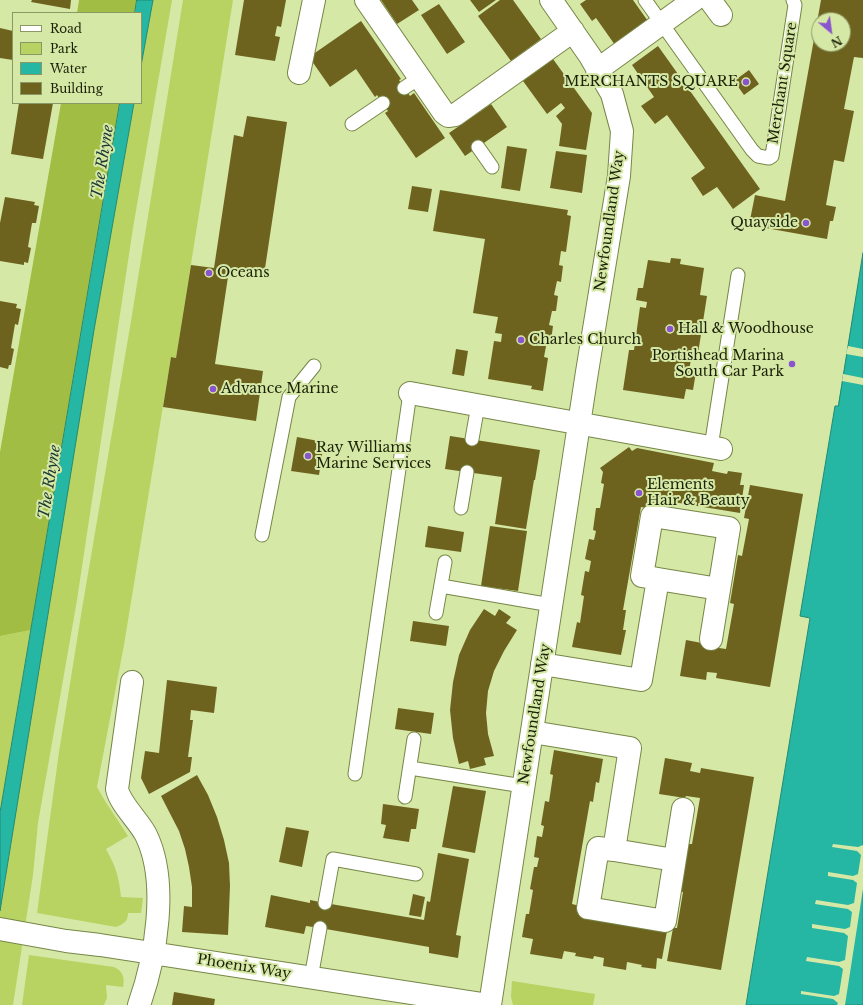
<!DOCTYPE html>
<html>
<head>
<meta charset="utf-8">
<style>
  body { margin:0 }
  #map { position:relative; width:863px; height:1005px; overflow:hidden; background:#d6e8a6; font-family:"Libre Baskerville",serif }
  canvas { display:block }
  .legend { position:absolute; left:12px; top:12px; width:130px; height:92px; box-sizing:border-box; background:#d6e8a6; border:1px solid #8b9866; margin:0; padding:5px 7px; list-style:none; font-size:12px; color:#1b2107 }
  .legend li { display:flex; align-items:center; gap:8px; height:20px }
  .legend b { width:20px; border:1px solid #8b9866 }
  .north { position:absolute; left:811px; top:12px; width:40px; height:40px; box-sizing:border-box; background:#d6e8a6; border:1px solid #8b9866; border-radius:50%; rotate:151deg; font-size:11px; font-weight:700; line-height:16px; text-align:center; color:#1b2107 }
  .north::after { content:''; display:block; margin:auto; width:14px; height:18px; background:#8954cd; clip-path:polygon(50% 0,100% 100%,50% 72%,0 100%) }
</style>
</head>
<body>
<div id="map">
<canvas width="863" height="1005"></canvas>
<ul class="legend">
<li><b style="height:5px;background:#fff"></b>Road</li>
<li><b style="height:11px;background:#b8d362"></b>Park</li>
<li><b style="height:11px;background:#25b7a3"></b>Water</li>
<li><b style="height:11px;background:#6e631e"></b>Building</li>
</ul>
<div class="north">N</div>
</div>
<script>
const ctx = document.querySelector('canvas').getContext('2d');
ctx.lineJoin = 'round';
function paint(path, color) { ctx.fillStyle = color; ctx.fill(path, 'evenodd'); }
function stroke(path, color, width, dash) { ctx.strokeStyle = color; ctx.lineWidth = width; ctx.lineCap = dash ? 'butt' : 'round'; ctx.setLineDash(dash || []); ctx.stroke(path); }
function label(font, color, halo, rows, align = 'center') {
  ctx.font = font + ' "Libre Baskerville",serif'; ctx.lineWidth = 4; ctx.setLineDash([]); ctx.textBaseline = 'middle'; ctx.strokeStyle = halo; ctx.fillStyle = color; for (const [text, x, y, turn = 0] of rows) {
    ctx.save(); ctx.translate(x, y); ctx.rotate((+turn || 0) * Math.PI / 180); ctx.textAlign = isNaN(turn) ? turn : align; if (halo) ctx.strokeText(text, 0, 0); ctx.fillText(text, 0, 0); ctx.restore();
  }
}
paint(new Path2D(`
  M153,0H172L133,228L77,600L38,823L33,875L13,1005H0V911L94,330L134,103H141V66Z
  M183,0H233L176,358L171,357L124,645L97,787L105,801L128,836L106,849C116,867 119,877 121,897L143,898L141,913H128C128,921 124,924 116,927L37,913L59,752L82,609L131,321Z
  M31,630L0,813V636Z
  M29,955L114,967C123,971 125,978 123,987L106,985L107,998L104,1005H22Z
  M512,981L595,994L593,1005H513L511,997Z`), '#b8d362');
paint(new Path2D(`
  M79,0H137L135,13H77Z
  M61,103H120L31,630L0,636V452Z`), '#a2bd43');
const water = new Path2D(`
  M137,0H153L141,66V13H135Z
  M120,103H134L94,330L0,911V813Z
  M863,253V1005H746L810,618L800,616L835,406H838Z`);
paint(water, '#25b7a3');
stroke(water, '#228a74', 1);
paint(new Path2D(`
  M848,346L863,349V357L846,354Z
  M843,374L863,378V385L842,381Z
  M833,844L858,847L863,845V889L845,1005H837L838,1003L833,999L801,994V991L834,996L839,994L843,969L839,966L806,961L807,957L839,962L845,960L848,936L844,933L812,928V924L845,929L850,927L852,912L848,909L815,904L816,900L848,905L854,903L857,883L853,880L828,876V872L853,876L858,874L861,855L857,851L832,847Z`), '#d6e8a6');
paint(new Path2D(`
  M32,0H71L70,9L31,2Z
  M244,0H286L281,27L277,26L275,36L280,37L275,61L235,55Z
  M381,0H412L419,10L397,24Z
  M470,0H496L479,12Z
  M500,0H513L541,39L511,61L478,16Z
  M586,0H633L650,24L615,45L596,18L592,21L580,4Z
  M821,0H863V58L854,57L844,109L854,111L844,162L834,160L826,205L836,207L833,221H830L827,239L749,225L755,195L785,201ZM819,20H843V44H819Z
  M439,4L465,42L447,54L421,15Z
  M361,21L401,79L399,80L410,96L414,93L445,138L416,158L385,113L388,111L377,95L375,97L356,69L330,87L309,57Z
  M0,28L13,31V60L0,58Z
  M658,46L760,189L733,209L717,187L703,196L691,178L705,168L667,115L655,124L641,106L654,97L632,65Z
  M553,59L592,113L586,150L559,146L562,124L556,116L565,108L561,103L547,114L523,81Z
  M749,70L759,84L744,95L734,81Z
  M19,103H53L43,159L11,154Z
  M491,104L507,127L465,156L449,133Z
  M247,116L287,122L264,275L229,270L215,364L263,371L256,421L163,407L171,357L176,358L191,265L214,268L234,135L243,137Z
  M507,146L527,149L520,191L501,188Z
  M556,151L587,155L582,193L550,188Z
  M412,186L432,189L428,212L408,209Z
  M440,190L568,210L567,215L571,216L566,252L561,251L559,265L563,266L561,282L557,281L554,295L558,296L556,311H552L549,325L553,326L551,341H547L544,357L548,358L543,391L531,389L532,386L488,379L494,341L501,342L502,334L495,333L498,317L473,313L485,239L433,231Z
  M5,197L35,202L34,205L39,206L36,223H32L28,247L31,248L28,263L24,262V265L0,261V223Z
  M671,258L681,259L680,264L704,268L700,295L707,296L697,360L691,359L689,371L696,372L693,390L686,389L684,399L623,390L629,350H634L640,307L646,308L647,302L636,300L638,288H643L648,260L670,263Z
  M0,301L17,304L16,308L21,309L18,325L15,324L11,348L14,349L11,365H9L8,369L0,367Z
  M456,349L468,351L464,376L452,374Z
  M450,436L540,450L535,480H534L526,529L495,524L502,477L445,469Z
  M297,437L324,442L319,475L291,471Z
  M629,447L632,451L637,448L714,463L712,471L727,474L728,471L742,473L740,485H744L740,513L655,499L653,509L641,507L623,610H626L623,630H626L621,655L572,647L577,622L580,623L584,596L581,595L585,571L589,572L591,561L585,559L589,539L594,540L596,531L593,530L596,508H600L604,484L601,483L603,472L600,468Z
  M750,485L803,494L770,687L716,678L717,673L707,672L706,680L680,676L686,640L712,645V647L726,649L734,604L730,603L738,555L742,556L749,519L744,518Z
  M428,526L464,532L461,552L425,547Z
  M490,526L527,531L518,591L481,586Z
  M484,609L495,616L499,609L511,617L506,623L517,630L504,651L494,671L488,691L486,713L488,734L494,756L484,758L486,765L470,769L468,761L459,764L453,738L450,710L453,682L459,655L470,630Z
  M413,621L449,626L446,646L410,641Z
  M167,680L217,687L214,713L191,710L190,720H193L188,757H192L190,772L149,794L141,778L145,751L159,753Z
  M398,708L434,713L431,734L395,729Z
  M554,750L603,759L599,783L596,782L593,802L590,801L572,904L584,907L667,931L662,959L657,958L656,969L641,967L642,965L627,962L626,970L603,966L604,958L594,956L593,959L575,956L576,953L564,951L562,959L530,954L533,939L522,937L526,914H529L533,890L530,889L534,867H537L539,858L534,857L537,836L542,837L544,826L541,825L545,801L549,802L553,775L550,774Z
  M665,758L692,763L690,771L700,773L701,768L754,777L721,970L667,961L673,928H677L683,892L679,891L688,844H692L700,798L686,796L685,798L659,794Z
  M197,775L208,795L217,817L224,840L229,863L230,886L228,935L182,932L184,906L192,907V887L189,867L185,849L179,831L161,796Z
  M453,786L486,791L475,853L442,847Z
  M383,804L419,809L416,829H411L409,842L383,838L386,825L381,824Z
  M286,827L309,831L302,867L279,862Z
  M438,853L469,859L456,935L461,936L458,958L429,953V947L320,928L306,926L304,934L265,927L271,895L310,903V900L325,903L424,920L427,901L430,902Z
  M413,894L425,897L421,917L409,915Z
  M174,992L215,999L214,1005H172Z`), '#6e631e');
const lane = new Path2D(`
  M645,0L752,150L758,156L769,158L772,156L795,5L793,0
  M404,88L419,78
  M352,124L383,103
  M478,147L492,167
  M472,439L478,405
  M711,447L738,275
  M461,508L467,472
  M262,535L289,397L314,366
  M441,586L551,605
  M436,613L445,562
  M410,768L523,786
  M355,774L410,393
  M405,797L414,739
  M325,903L333,859L416,874
  M311,978L320,928`);
const street = new Path2D(`
  M366,0L444,113L448,116L455,115L573,31
  M710,0L721,15
  M597,70L694,0
  M299,73L314,0
  M410,393L721,449
  M658,579L642,576L652,516L729,528L711,639
  M542,664L641,680L658,579L719,589
  M132,682L117,789C120,804 139,821 146,835C169,882 156,957 139,1005
  M532,732L630,748L614,850L674,860
  M614,850L598,848L588,908L665,921L683,809
  M0,929L66,941L100,945L489,1005
  M490,1005L587,372L619,176L622,131L612,94L590,56L551,0`);
stroke(lane, '#768647', 15);
stroke(street, '#768647', 24);
stroke(lane, '#fff', 13);
stroke(street, '#fff', 22);
for (const [x, y, r, color] of [
  [746,82,4,"#8954cd"],
  [806,223,4,"#8954cd"],
  [209,273,4,"#8954cd"],
  [670,329,4,"#8954cd"],
  [521,340,4,"#8954cd"],
  [792,364,4,"#8954cd"],
  [213,389,4,"#8954cd"],
  [308,456,4,"#8954cd"],
  [639,493,4,"#8954cd"]
]) { const dot = new Path2D(); dot.arc(x, y, r, 0, 2 * Math.PI); ctx.fillStyle = color; ctx.fill(dot); stroke(dot, '#d6e8a6', 1.5); }
label('14px', '#1b2107', '#d6e8a6', [
  ["MERCHANTS SQUARE",738,82,"right"],
  ["Quayside",798,223,"right"],
  ["Oceans",217,273],
  ["Hall & Woodhouse",678,329],
  ["Charles Church",529,340],
  ["Portishead Marina",784,356,"right"],
  ["South Car Park",784,372,"right"],
  ["Advance Marine",221,389],
  ["Ray Williams",316,448],
  ["Marine Services",316,464],
  ["Elements",647,485],
  ["Hair & Beauty",647,501]
], 'left');
label('14px', '#1b2107', '#d6e8a6', [
  ["Merchant Square",783,83,-81],
  ["Newfoundland Way",610,221,-82],
  ["Newfoundland Way",535,714,-81],
  ["Phoenix Way",244,967,9]
]);
label('italic 15px', '#1c3933', '#d6e8a6', [
  ["The Rhyne",103,162,-81],
  ["The Rhyne",50,482,-81]
]);
</script>
</body>
</html>
